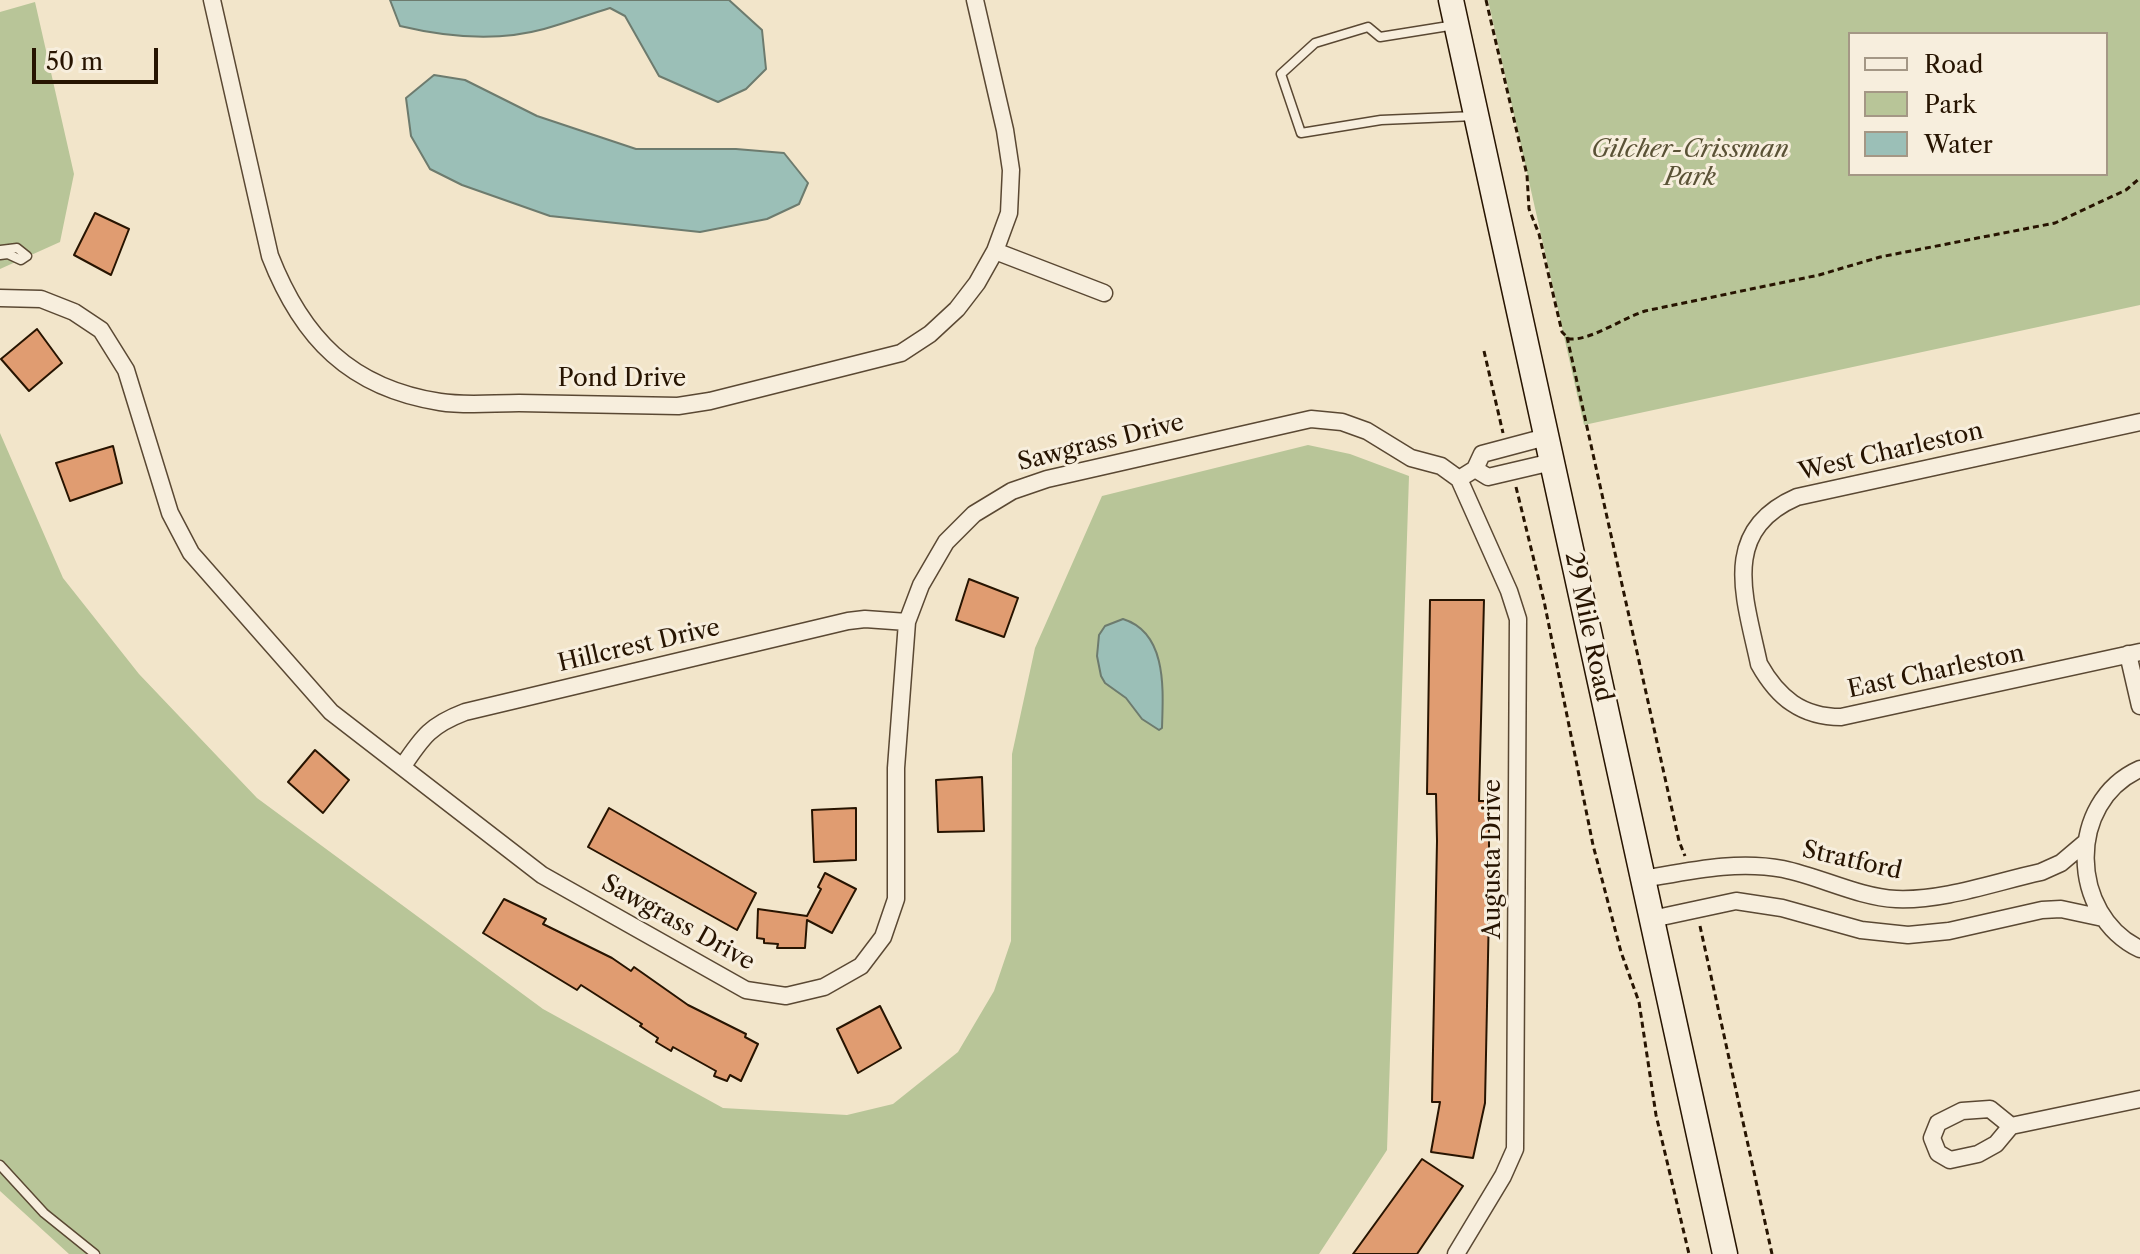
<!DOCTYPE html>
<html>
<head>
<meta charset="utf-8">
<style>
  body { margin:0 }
  #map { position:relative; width:2140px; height:1254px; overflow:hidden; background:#f2e5ca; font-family:"Libre Caslon Text",serif }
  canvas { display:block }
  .legend { position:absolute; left:1848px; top:32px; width:260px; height:144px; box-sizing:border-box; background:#f7eedd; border:2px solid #a49785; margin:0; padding:10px 14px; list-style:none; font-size:24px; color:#271401 }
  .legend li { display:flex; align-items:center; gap:16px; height:40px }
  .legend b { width:40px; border:2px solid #a49785 }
  .scale { position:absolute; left:32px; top:48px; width:126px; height:36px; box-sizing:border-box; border:4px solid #271401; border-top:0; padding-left:10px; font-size:24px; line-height:28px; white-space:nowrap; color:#271401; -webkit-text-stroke:6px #f7eedd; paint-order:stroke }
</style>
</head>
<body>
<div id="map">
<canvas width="2140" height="1254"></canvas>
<ul class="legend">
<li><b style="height:10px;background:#f7eedd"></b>Road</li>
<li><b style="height:22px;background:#b8c598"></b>Park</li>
<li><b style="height:22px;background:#9bbfb7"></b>Water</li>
</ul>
<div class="scale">50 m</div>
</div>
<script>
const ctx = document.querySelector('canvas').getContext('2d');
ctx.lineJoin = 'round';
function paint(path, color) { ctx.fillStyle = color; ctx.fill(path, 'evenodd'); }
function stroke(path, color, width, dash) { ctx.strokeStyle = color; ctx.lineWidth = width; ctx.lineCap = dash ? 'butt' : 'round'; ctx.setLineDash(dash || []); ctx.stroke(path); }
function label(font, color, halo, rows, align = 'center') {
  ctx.font = font + ' "Libre Caslon Text",serif'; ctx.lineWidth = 6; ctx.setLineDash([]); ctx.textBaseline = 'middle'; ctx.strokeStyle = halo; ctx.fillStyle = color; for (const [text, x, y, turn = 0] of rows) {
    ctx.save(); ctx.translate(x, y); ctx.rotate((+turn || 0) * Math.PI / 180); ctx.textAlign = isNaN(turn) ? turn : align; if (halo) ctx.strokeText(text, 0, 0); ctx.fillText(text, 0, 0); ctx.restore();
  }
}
paint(new Path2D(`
  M1488,0H2140V305L1584,425ZM2106,34V174H1850V34Z
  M35,2L74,174L60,242L0,269V12Z
  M0,433L63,578L139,674L257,798L543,1009L723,1108L847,1115L893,1104L958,1052L994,991L1011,941L1012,754L1035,648L1102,496L1308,445L1350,454L1409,476L1387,1150L1319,1254H69L0,1191Z`), '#b8c598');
const water = new Path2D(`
  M390,0H729L762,30L766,69L746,89L718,102L659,76L625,16L610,8C587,15 566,23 544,29C497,42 446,37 400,26Z
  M434,75L465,80L537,116L636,149H736L784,153L808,183L799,204L767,219L700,232L550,216L462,185L430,169L411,136L406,98Z
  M1123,619C1168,633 1163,691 1162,728L1159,730L1142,719L1126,698L1105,683L1101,676L1097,656L1099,635L1105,626Z`);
paint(water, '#9bbfb7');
stroke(water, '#6d7b6e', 2);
const building = new Path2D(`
  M95,213L129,229L111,275L74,255Z
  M37,329L62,363L29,391L1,359Z
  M113,446L122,483L70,501L56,463Z
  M969,579L1018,598L1004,637L956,620Z
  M1430,600H1484L1479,801H1489V909L1485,1103L1473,1158L1431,1152L1440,1102H1432L1437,841L1436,794H1427Z
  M315,750L349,780L323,813L288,782Z
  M982,777L984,831L938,832L936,780Z
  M609,808L756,893L737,930L588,847Z
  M856,808V860L814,862L812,810Z
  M825,873L856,889L832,933L807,920L805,948H777L778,944L764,943V939L757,938L758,909L807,916L821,889L818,887Z
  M504,899L546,919L543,924L612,958L631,971L634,967L688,1005L746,1034L745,1037L758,1044L741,1081L730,1075L727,1081L714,1076L716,1071L673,1047L671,1051L656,1042L658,1038L640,1026L642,1024L581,985L577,990L483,933Z
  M880,1006L901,1048L858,1073L837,1029Z
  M1422,1159L1463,1186L1417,1254H1353Z`);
paint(building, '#e09c71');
stroke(building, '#271401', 2);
const lane = new Path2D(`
  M1455,25L1380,37L1368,27L1315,43L1281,74L1301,133L1381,120L1475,116
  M0,250L17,248L27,256L21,260L8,254L0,255
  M0,1165L44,1213L95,1254`);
const street = new Path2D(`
  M212,0L270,256C302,338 350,388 440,402C465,406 493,403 519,403C572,404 625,405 678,406L710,401L901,353L930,334L957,309L977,283L995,251L1009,213L1011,170L1005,130L975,0
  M995,251L1104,293
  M0,298L41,299L74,312L101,330L126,370L170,513L191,553L331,712L542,875L746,990L786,996L824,987L861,966L883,937L896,899V768L907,622L921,585L946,542L974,514L1012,491L1047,479L1311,419L1342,422L1367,431L1411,458L1441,466L1459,479
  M2140,422L1797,497C1719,531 1745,598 1759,664C1778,698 1802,717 1841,717L2140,652
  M1475,469L1488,477L1552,462
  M1459,479L1475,469L1482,454L1546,437
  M2128,654L2140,706
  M403,766C423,736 431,725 465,712L848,621L865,619L907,622
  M2140,769C2066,802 2069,915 2140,949
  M1643,879C1690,871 1736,860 1783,869C1821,877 1858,897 1896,899C1944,901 1995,882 2041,872L2061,863L2087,841
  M1652,919L1736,901L1782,908L1861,930L1908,935L1949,931L2042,910L2061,909L2103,918
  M2011,1126L1990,1109L1962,1111L1938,1123L1932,1138L1938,1153L1950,1160L1978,1154L1996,1144L2011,1126L2140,1099
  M1456,1254L1503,1176L1515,1149L1518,619L1509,591L1459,479`);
const secondary = new Path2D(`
  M1451,0L1725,1254`);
stroke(lane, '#5a4833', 11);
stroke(street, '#5a4833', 19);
stroke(secondary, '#271401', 27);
stroke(new Path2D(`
  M1486,0L1527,175L1529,209L1539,234L1562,332L1569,339C1590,341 1623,318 1645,311L1819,275L1880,257L2055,223L2126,190L2140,178
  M1567,337L1679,841L1685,856
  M1484,351L1503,433
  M1516,487L1544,601L1593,845L1621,952L1639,1002L1656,1115L1689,1254
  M1700,926L1772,1254`), '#271401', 3, [6, 4]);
stroke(lane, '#f7eedd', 8);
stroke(street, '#f7eedd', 16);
stroke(secondary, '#f7eedd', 24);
label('italic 24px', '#5a5236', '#f7eedd', [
  ["Gilcher-Crissman",1690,150],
  ["Park",1690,178]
]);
label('24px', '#271401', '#f7eedd', [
  ["Pond Drive",622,379],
  ["Sawgrass Drive",1101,443,-14],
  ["West Charleston",1891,452,-13],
  ["29 Mile Road",1588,627,78],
  ["Hillcrest Drive",639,646,-13],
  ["East Charleston",1936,672,-12],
  ["Augusta Drive",1493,859,-90],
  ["Stratford",1852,861,13],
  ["Sawgrass Drive",678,923,29]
]);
</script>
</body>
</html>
